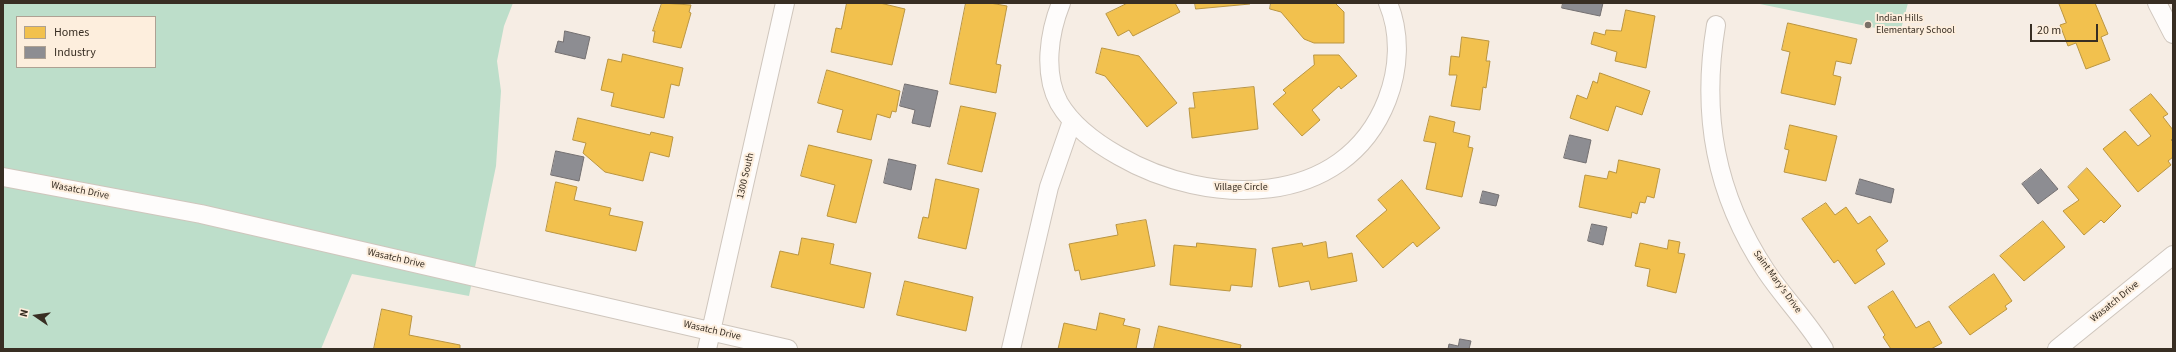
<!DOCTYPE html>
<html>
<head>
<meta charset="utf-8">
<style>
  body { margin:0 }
  #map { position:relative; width:2176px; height:352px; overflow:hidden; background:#f6ede4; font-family:"Source Sans 3",sans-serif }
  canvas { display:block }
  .frame { position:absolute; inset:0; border:4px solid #382e23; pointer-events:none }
  .legend { position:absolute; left:16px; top:16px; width:140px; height:52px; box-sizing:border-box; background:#fdeedd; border:1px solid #aea193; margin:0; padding:5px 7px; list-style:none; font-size:12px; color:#382e23 }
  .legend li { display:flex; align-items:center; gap:8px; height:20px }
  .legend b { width:20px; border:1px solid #aea193 }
  .north { position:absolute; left:16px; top:296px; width:40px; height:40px; -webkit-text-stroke:3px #fdeedd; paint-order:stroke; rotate:283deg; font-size:11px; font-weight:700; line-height:16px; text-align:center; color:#382e23 }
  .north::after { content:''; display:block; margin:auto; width:14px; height:18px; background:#382e23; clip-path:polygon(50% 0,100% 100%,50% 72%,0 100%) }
  .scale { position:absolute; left:2030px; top:24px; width:68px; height:18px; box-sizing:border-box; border:2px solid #382e23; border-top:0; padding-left:5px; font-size:12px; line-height:14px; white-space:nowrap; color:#382e23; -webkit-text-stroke:3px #fdeedd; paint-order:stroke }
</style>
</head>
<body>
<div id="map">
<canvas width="2176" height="352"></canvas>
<div class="frame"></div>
<ul class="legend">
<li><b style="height:11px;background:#f2c14e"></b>Homes</li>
<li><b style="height:11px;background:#8d8d92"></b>Industry</li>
</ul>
<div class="north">N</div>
<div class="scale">20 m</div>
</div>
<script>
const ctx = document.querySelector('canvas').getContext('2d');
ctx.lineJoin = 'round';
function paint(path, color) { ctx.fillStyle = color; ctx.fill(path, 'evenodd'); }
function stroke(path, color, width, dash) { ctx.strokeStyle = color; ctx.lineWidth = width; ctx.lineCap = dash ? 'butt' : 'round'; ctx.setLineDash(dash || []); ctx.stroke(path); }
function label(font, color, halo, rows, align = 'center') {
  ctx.font = font + ' "Source Sans 3",sans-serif'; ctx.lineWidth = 4; ctx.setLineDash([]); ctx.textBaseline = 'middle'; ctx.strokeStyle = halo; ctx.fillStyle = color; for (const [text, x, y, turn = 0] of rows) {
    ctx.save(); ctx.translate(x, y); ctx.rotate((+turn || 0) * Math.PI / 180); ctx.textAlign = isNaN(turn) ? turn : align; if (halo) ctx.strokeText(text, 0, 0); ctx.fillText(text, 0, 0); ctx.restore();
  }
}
paint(new Path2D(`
  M3,3H513L504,26L497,61L501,91L496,166L469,296L352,274L321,349H3ZM17,17H155V67H17Z
  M1755,3H1908L1900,33Z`), '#bddeca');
const homes = new Path2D(`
  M662,3L691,5L689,12L691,13L681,48L653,42L655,31H653Z
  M847,3H880L905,9L892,65L831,52L836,28L841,29Z
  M966,3H990L1007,6L996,64L1001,65L996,93L950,84Z
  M1128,3H1175L1180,12L1133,36L1129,30L1118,36L1106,14Z
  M1195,3H1250V4L1196,9Z
  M1271,3H1335L1344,12V43H1314L1304,39L1281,12L1270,9Z
  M2059,3H2095L2108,34L2101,37L2110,60L2086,69L2076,43L2068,46L2060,25L2066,23Z
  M1626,10L1655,16L1646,68L1615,61L1617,52L1591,44L1594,32L1605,35L1606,30L1621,31Z
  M1788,23L1857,39L1851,64L1836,61L1833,75L1841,77L1835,105L1781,93L1790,52L1782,50Z
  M1462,37L1489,41L1486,61H1490L1486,88L1483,87L1480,110L1451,106L1457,75H1449L1451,56L1459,57Z
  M1102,48L1139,56L1177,103L1147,127L1105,76L1096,73Z
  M623,54L683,68L679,86L671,84L664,118L611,106L614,93L601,90L608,59L621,62Z
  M1314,55H1339L1357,76L1341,89L1339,86L1312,110L1320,120L1302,136L1273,104L1286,93L1283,90L1314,65Z
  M827,70L900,91L896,112L892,111L890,118L877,114L871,140L837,132L843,110L818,103Z
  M1600,73L1650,91L1642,115L1616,106L1608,131L1570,118L1577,95L1587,99L1593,81L1597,83Z
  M1254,87L1258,129L1192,138L1189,108H1195L1193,93Z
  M2151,94L2168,114L2163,117L2173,130V138L2171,140L2173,142V157L2168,161L2171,165L2138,192L2103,149L2125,131L2138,146L2151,136L2130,110Z
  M961,106L996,113L982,172L948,164Z
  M1430,116L1455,122L1453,132L1470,136L1468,147L1473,148L1462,197L1426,189L1436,143L1424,141Z
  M578,118L650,135L651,132L673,137L669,157L650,152L643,181L605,172L583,153L586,143L573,140Z
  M1790,125L1837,136L1826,181L1784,172L1789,150L1785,149Z
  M809,145L872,160L856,223L827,216L835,185L801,176Z
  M1619,160L1660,169L1654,198L1647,196L1645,203L1640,202L1637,214L1632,212L1631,218L1579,207L1585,175L1607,179L1609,171L1616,173Z
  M2087,168L2121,206L2104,223L2101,220L2084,235L2063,211L2079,200L2068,187Z
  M936,179L979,189L966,249L918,238L923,217L928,218Z
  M1402,180L1440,228L1417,247L1413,242L1383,268L1356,236L1387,210L1378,200Z
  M556,182L577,187L574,200L611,208L609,215L643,222L636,251L546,231Z
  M1826,203L1835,215L1846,207L1858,224L1870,216L1888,241L1876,250L1885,264L1855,284L1838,260L1834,263L1802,219Z
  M1146,220L1155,266L1081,280L1079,270L1075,271L1069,244L1118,235L1116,225Z
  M2043,221L2065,247L2024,281L2000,256Z
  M802,238L834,244L830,264L871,273L864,308L771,287L780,251L798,255Z
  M1669,240L1680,242L1678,253L1685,254L1676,293L1647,286L1650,269L1635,266L1640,243L1667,249Z
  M1326,242L1328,258L1352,253L1357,281L1311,290L1309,281L1279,287L1272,248L1302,243L1303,246Z
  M1197,243L1256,249L1252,287L1231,285L1230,291L1170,285L1174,245L1196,247Z
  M1994,274L2012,301L2005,306L2007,309L1970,335L1949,307Z
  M905,281L973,297L966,331L897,315Z
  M1893,291L1916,328L1929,321L1942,343L1931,349H1891L1883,337L1885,335L1868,307Z
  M382,309L412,316L409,335L460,345V349H374Z
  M1100,313L1125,319L1123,325L1140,329L1136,349H1058L1064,323L1096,330Z
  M1159,326L1241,345L1240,349H1154Z`);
paint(homes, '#f2c14e');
stroke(homes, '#ba9541', 1);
const industry = new Path2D(`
  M1563,3H1603L1600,16L1562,8Z
  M565,31L590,37L585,59L555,52L558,41L563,42Z
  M905,84L938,91L930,127L912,123L915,110L900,106Z
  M1570,135L1591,140L1586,163L1564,158Z
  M556,151L584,157L579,181L551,175Z
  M889,159L916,165L911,190L884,183Z
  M2041,169L2058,189L2038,204L2022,184Z
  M1860,179L1894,189L1891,203L1856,194Z
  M1483,191L1499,195L1496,206L1480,203Z
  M1592,224L1607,227L1603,245L1588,241Z
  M1460,339L1471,341L1469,349H1448L1449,344L1458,346Z`);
paint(industry, '#8d8d92');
stroke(industry, '#747071', 1);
const street = new Path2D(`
  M1061,3C1049,33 1043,73 1059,103C1073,127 1096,143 1119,156C1207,207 1344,210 1387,100C1399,69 1401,34 1388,3
  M2157,3L2173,34
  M1716,25C1701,114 1715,194 1766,271C1784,298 1807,321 1824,349
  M3,177L201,214L788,349
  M707,349L785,3
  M1011,349L1049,187L1072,121
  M2057,349L2173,255`);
stroke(street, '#cfc6bd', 20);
stroke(street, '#fefcfb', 18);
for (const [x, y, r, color] of [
  [1868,25,4,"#7a7167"]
]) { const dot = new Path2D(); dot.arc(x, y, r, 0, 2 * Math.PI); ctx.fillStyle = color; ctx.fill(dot); stroke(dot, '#fdeedd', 1.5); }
label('10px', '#382e23', '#fdeedd', [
  ["Indian Hills",1876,19],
  ["Elementary School",1876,31]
], 'left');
label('10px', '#382e23', '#fdeedd', [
  ["1300 South",746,176,-77],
  ["Village Circle",1241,188],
  ["Wasatch Drive",80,191,11],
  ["Wasatch Drive",396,259,13],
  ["Saint Mary's Drive",1777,282,54],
  ["Wasatch Drive",2115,302,-39],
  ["Wasatch Drive",712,331,13]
]);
</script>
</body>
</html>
